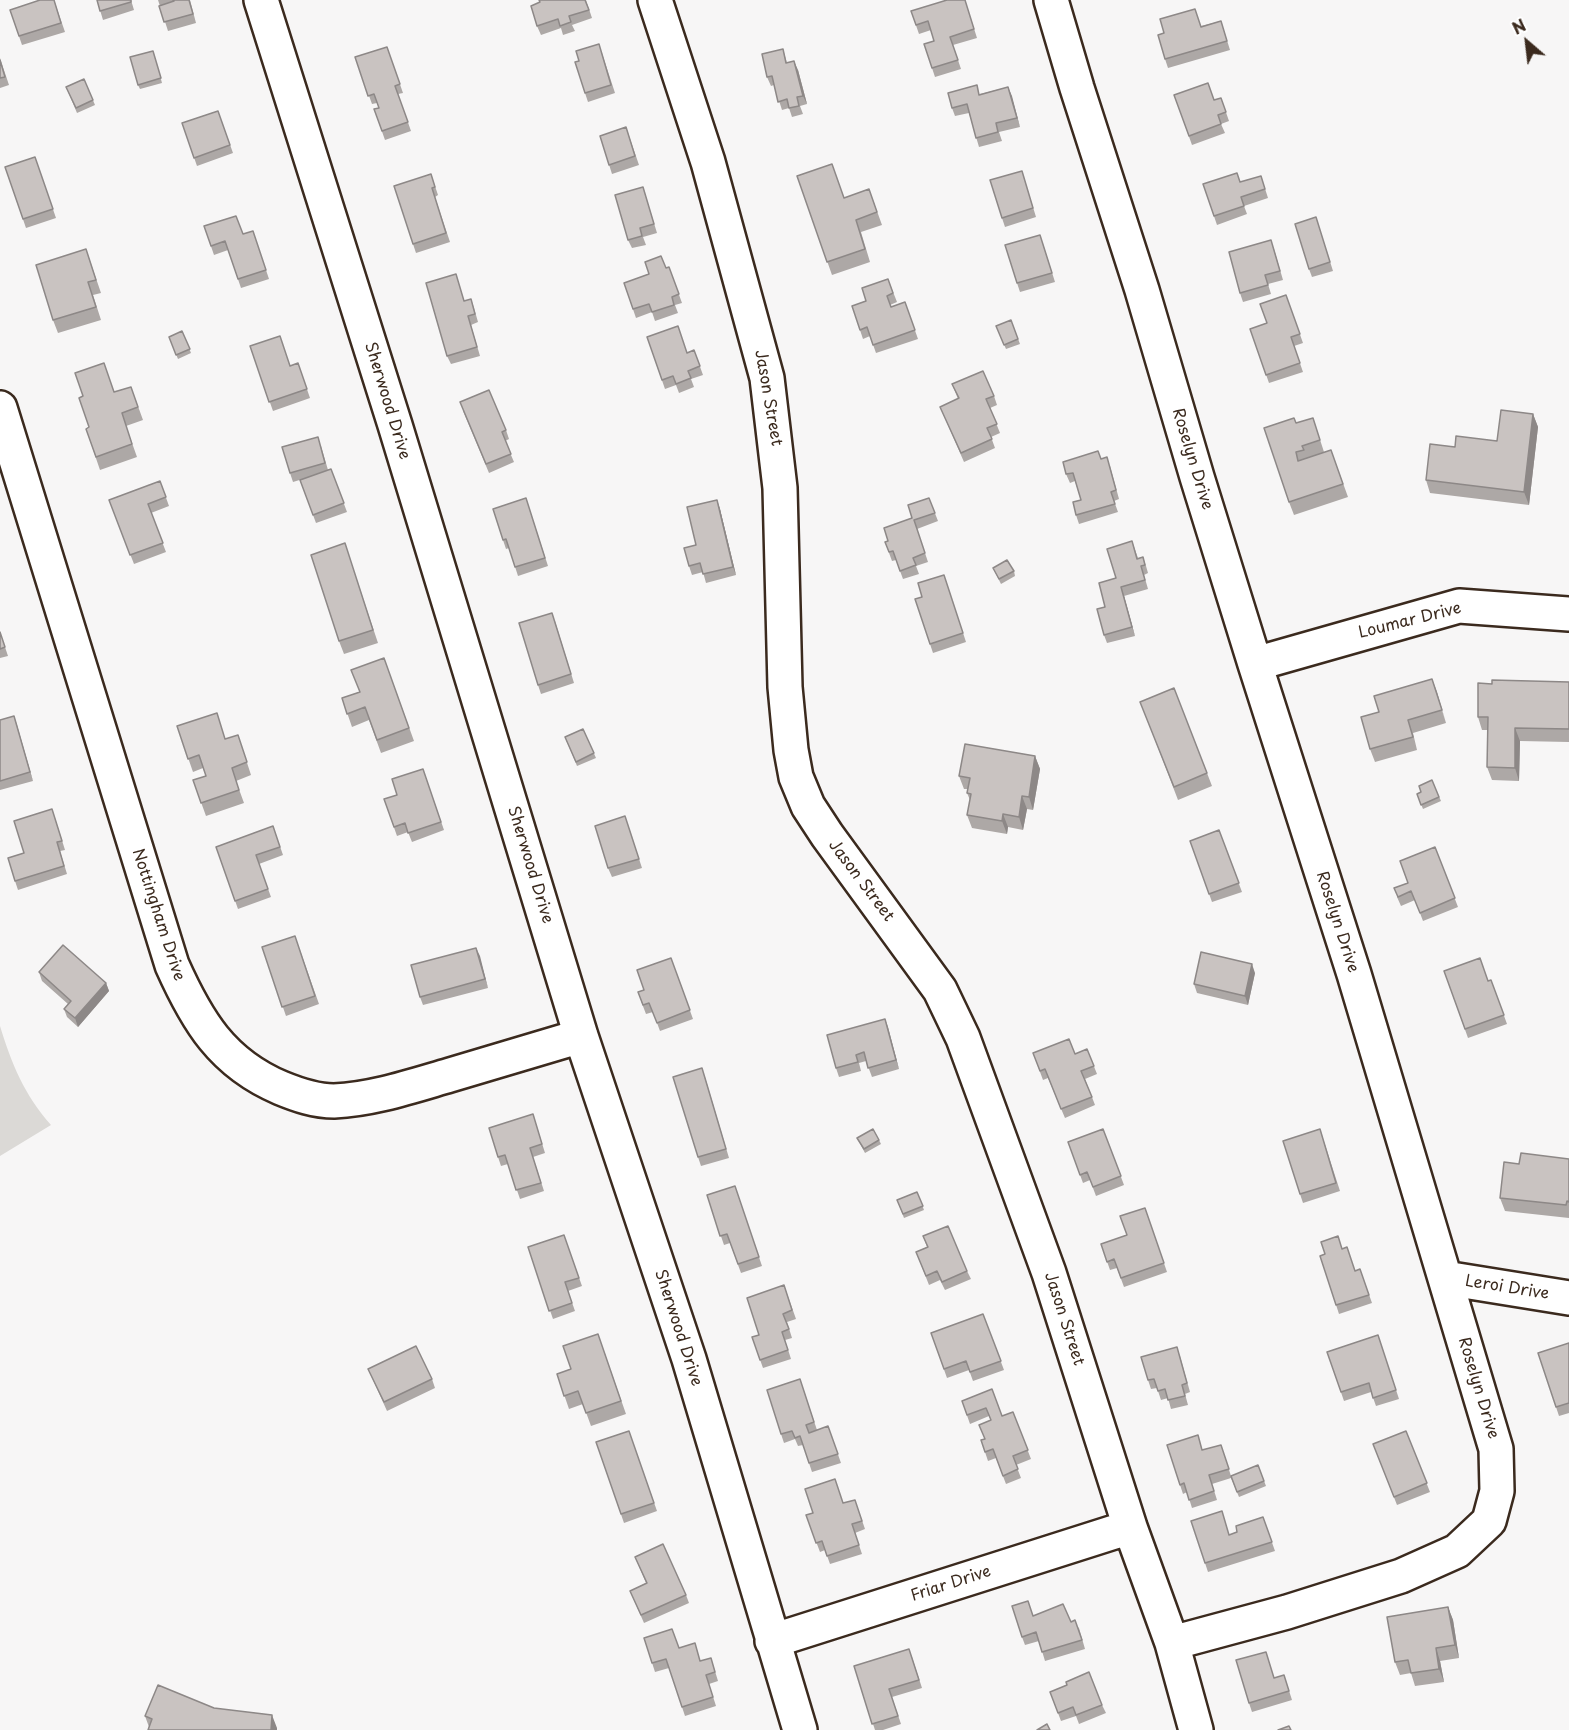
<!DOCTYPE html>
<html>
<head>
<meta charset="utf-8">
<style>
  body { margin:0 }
  #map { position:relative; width:1569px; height:1730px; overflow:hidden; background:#f7f6f6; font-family:"Playpen Sans",sans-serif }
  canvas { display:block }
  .north { position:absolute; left:1497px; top:12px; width:60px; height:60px; -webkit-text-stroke:4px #fff; paint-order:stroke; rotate:332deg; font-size:16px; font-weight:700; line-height:24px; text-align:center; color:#3b2a1e }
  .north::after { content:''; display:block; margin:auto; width:21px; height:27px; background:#3b2a1e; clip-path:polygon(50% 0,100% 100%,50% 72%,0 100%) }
</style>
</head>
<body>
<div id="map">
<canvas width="1569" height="1730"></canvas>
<div class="north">N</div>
</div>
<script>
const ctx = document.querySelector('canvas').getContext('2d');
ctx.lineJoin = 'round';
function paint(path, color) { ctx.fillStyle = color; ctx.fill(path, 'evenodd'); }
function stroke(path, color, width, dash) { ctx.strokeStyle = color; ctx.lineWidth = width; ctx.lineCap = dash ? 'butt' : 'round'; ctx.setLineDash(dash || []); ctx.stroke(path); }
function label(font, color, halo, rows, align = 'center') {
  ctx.font = font + ' "Playpen Sans",sans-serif'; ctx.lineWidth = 6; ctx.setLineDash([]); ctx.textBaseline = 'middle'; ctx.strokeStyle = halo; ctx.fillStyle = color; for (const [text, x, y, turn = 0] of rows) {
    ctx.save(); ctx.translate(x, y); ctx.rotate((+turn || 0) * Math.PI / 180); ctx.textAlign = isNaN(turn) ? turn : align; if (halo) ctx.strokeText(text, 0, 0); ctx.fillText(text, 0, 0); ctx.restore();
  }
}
paint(new Path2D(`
  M0,1026C12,1065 24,1094 51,1125L0,1156Z`), '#dbd9d6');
const minor = new Path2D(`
  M261,0L395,425L581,1036L689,1359L800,1730
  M655,0L708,162L767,378L780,488L785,687L791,750L796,777L808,806L827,835L940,990L963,1038L1049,1273L1130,1527L1172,1643L1196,1730
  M1051,0L1077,88L1142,290L1197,477L1255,664L1354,974L1496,1449L1497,1491L1489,1521L1457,1551L1401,1576L1287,1612L1172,1643
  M0,408L172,965C197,1021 222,1063 281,1088C298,1095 315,1101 334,1101C374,1099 412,1086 450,1075C493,1062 537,1049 581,1036
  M1255,664L1459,606L1569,614
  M1445,1278L1569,1298
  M772,1641L1130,1527`);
stroke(minor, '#3b2a1e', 38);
stroke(minor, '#fff', 33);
paint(new Path2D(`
  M54,0L65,32L22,45L10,10Z
  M97,0H131L134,10L103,20Z
  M158,0H190L196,23L168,31Z
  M586,0L592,18L572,25L575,31L563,35L561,28L541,35L537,26Z
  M965,0L977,38L953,45L961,69L935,77L932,68L934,41L931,30L919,34L911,11Z
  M1221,21L1230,50L1168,68L1165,59L1201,26Z
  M387,47L403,93L398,94L411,131L385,140L374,109L379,108L377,103L372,104L355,57Z
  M783,49L787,63L798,70L807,104L800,106L803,114L792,117L789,108L782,110L774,85L771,86L767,77Z
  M153,51L162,83L140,89L138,85Z
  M602,53L615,93L588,102L585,93Z
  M0,58L9,85L0,88Z
  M84,79L95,105L77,113L66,87Z
  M1008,87L1020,127L999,132L1002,141L979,147L969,113L955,116L952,108L980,94Z
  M1174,95L1214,100L1221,98L1229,121L1221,124L1225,133L1192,145Z
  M218,111L233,153L197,166L182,123Z
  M626,127L639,165L612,174L600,136Z
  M35,157L56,218L26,228L5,167Z
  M1022,171L1036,217L1005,227L1002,218Z
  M431,174L438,195L435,197L450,242L416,253L413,244Z
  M797,176L844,198L869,189L882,225L861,232L870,262L832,275Z
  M1261,176L1268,198L1244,206L1247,214L1217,225L1203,184L1241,182Z
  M643,187L657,233L643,237L646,245L632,248L628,240Z
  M1316,217L1333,271L1312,277L1309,269Z
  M204,226L243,234L253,231L269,279L241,288L228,250L214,255Z
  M1043,244L1055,282L1020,292L1017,283Z
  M86,249L101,293L93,295L101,320L58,333L53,320Z
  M1274,249L1283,280L1268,284L1271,294L1243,302L1240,293Z
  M669,267L682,303L675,305L678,313L655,321L652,312L636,318L624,283Z
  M456,274L464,301L471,299L474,308L478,322L471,325L480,356L451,364L447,356Z
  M888,279L897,302L890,305L891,307L905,302L918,339L876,353L870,336L863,339L852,306L866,301Z
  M1286,295L1303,343L1294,346L1303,372L1269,383L1250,329L1267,323Z
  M1011,320L1020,344L1006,349L996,326Z
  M182,331L191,353L178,359L169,337Z
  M647,337L687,353L694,350L703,375L691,379L694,387L679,393L676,385L665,389Z
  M250,346L290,366L298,363L310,398L273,411Z
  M952,384L994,396L997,405L990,408L1000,433L991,437L995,448L964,462L940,407L958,399Z
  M131,387L143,420L126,426L137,457L100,470L86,429L89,427L115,392Z
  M463,411L506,430L509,439L505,441L514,462L489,473Z
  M1533,414L1538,427L1529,505L1430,493L1426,480L1455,447L1497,441Z
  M1313,418L1324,452L1331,450L1348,497L1294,515L1289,502L1296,423Z
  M321,446L328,470L331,469L347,512L316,523L300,480L306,478L293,482L290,473Z
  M1098,451L1101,459L1110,466L1119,499L1114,501L1118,512L1079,524L1076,515L1081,500L1075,481L1070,483L1066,474Z
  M160,481L169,506L151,513L166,552L134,564L109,500Z
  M526,498L548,566L518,576L509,548L506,549L503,540Z
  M929,498L938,521L917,529L928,562L916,566L919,574L903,579L896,560L892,561L885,542L888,541L912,518Z
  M717,500L720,509L736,575L706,583L703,572L692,575L689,566L696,545Z
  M1132,541L1138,558L1143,557L1146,566L1148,573L1144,575L1148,589L1124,596L1135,636L1107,643L1104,635L1105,607L1116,578Z
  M349,556L378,643L344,654L339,641Z
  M993,568L1014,571L1015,576L1001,584Z
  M944,575L966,642L933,653L915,599L922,597Z
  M555,621L574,683L541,694L538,685Z
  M0,632L8,656L0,658Z
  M384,658L414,741L381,753L369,720L352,727L342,698L359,692Z
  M1432,679L1446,723L1413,733L1417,750L1375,762L1370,749L1379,712Z
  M1569,682V742L1520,741L1519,781L1492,780L1487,767L1488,730H1482L1478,717L1492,684Z
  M1145,714L1207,773L1212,786L1178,800Z
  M14,716L33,781L0,790V720Z
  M177,726L226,739L238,735L251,775L236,781L244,803L206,816L193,780L206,776L203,768L193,772Z
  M583,729L596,758L577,766L565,737Z
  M1035,756L1040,769L1033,810L1027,809L1023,830L1008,827L1007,834L972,828L967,815L970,800L967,793L968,789H964L959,776Z
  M423,769L444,830L412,842L408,832L397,836L384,799L397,795Z
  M1432,780L1441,801L1423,809L1417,794L1421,793Z
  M55,818L65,850L60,851L67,874L18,890L15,881L24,853Z
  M628,825L642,868L612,877L608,868Z
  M273,826L283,855L259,864L271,897L238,909L216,847Z
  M1219,830L1242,892L1212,902L1190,841Z
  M1435,847L1458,907L1423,921L1415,900L1401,906L1397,897Z
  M295,936L319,1004L286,1016L262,947Z
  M476,948L488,988L423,1005L420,997Z
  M671,958L693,1019L660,1031L653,1012L646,1014L641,1001L644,990Z
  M1444,971L1488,981L1491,980L1507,1024L1468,1038Z
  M39,972L106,983L109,991L78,1027L67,1017L64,1009L68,1004L42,981Z
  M1255,973L1248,1005L1197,993L1194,984Z
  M885,1019L899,1069L872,1077L866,1061L859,1063L861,1071L839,1077L836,1068Z
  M1087,1049L1097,1074L1085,1079L1095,1105L1065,1118L1048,1078L1043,1080L1033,1053L1075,1054Z
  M705,1077L729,1158L701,1166L698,1157Z
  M533,1114L545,1153L533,1157L544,1191L520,1199L508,1164L501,1166L498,1157Z
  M1103,1129L1124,1185L1096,1196L1090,1180L1083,1183L1068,1142Z
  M1320,1129L1340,1191L1303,1203L1300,1194Z
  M857,1138L879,1140L881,1144L865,1153Z
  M1569,1159V1218L1505,1211L1500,1198L1519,1164Z
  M735,1186L762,1266L741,1273L730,1243L724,1245L707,1195Z
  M917,1192L924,1210L904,1218L897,1200Z
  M1145,1208L1167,1272L1124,1287L1117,1268L1110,1270L1101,1244L1127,1235Z
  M564,1235L582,1286L568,1291L575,1311L553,1319L528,1247Z
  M923,1236L967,1271L971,1279L945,1290L940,1280L929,1285L916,1252L927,1247Z
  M1342,1249L1355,1271L1360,1269L1372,1303L1339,1314L1320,1256Z
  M784,1285L796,1319L787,1322L792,1338L785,1340L791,1359L763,1368L752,1337L759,1335Z
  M983,1314L1004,1370L973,1381L969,1370L947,1378L931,1333Z
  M598,1334L626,1414L591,1426L583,1404L569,1409L557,1374L571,1369Z
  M1378,1335L1399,1399L1376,1406L1371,1392L1344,1401L1327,1352Z
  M1569,1343V1413L1559,1416L1538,1353Z
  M1180,1356L1190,1392L1185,1394L1188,1405L1171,1409L1168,1398L1161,1400L1157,1388L1151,1389L1148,1380Z
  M368,1369L432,1379L435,1388L387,1411Z
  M800,1379L817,1430L828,1426L841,1463L812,1472L803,1445L798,1446L795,1439L784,1443L781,1434Z
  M992,1389L1002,1416L1013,1412L1031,1459L1016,1465L1021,1478L1006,1484L996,1458L988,1461L981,1440L984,1439L991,1420L989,1416L970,1424L962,1401Z
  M629,1431L657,1511L624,1523L596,1442Z
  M1406,1431L1430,1492L1397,1505L1373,1444Z
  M1167,1445L1203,1450L1221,1445L1231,1476L1258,1465L1266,1486L1239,1497L1231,1478L1212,1484L1217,1500L1192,1508L1187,1492L1183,1494Z
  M855,1500L865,1529L855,1533L862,1554L830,1564L825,1550L820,1552L806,1515Z
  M1263,1517L1275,1551L1208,1572L1205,1563L1230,1535L1237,1532Z
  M635,1557L686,1595L689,1603L644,1623L630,1591L646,1583Z
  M1448,1607L1453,1620L1459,1658L1440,1661L1444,1682L1415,1686L1411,1673L1400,1675L1395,1662Z
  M1033,1615L1071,1622L1079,1628L1085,1649L1045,1661L1039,1641L1025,1645L1022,1637Z
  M644,1638L679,1648L701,1661L711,1658L718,1681L709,1684L716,1706L685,1716L669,1668L655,1672Z
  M1266,1652L1274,1678L1284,1675L1292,1700L1252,1712L1249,1703Z
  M912,1657L922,1688L892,1697L901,1724L883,1730H875L854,1666Z
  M1050,1692L1102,1705L1106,1713L1079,1724L1076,1716L1061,1721Z
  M214,1708L277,1728L149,1727L145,1716Z`), '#ada8a6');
paint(new Path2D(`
  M794,61L798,70L807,104L803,96Z
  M1008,87L1012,96L1020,127L1017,118Z
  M1533,414L1538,427L1529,505L1524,492Z
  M717,500L720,509L736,575L733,567Z
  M1121,587L1124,596L1135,636L1132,627Z
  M1432,679L1437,692L1446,723L1442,710Z
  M14,716L17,725L33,781L30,772Z
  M1515,728L1520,741L1519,781L1515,768Z
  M1035,756L1040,769L1033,810L1029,797Z
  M1022,796L1027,809L1023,830L1019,817Z
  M1003,814L1008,827L1007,834L1002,821Z
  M476,948L480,956L488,988L485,979Z
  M1252,964L1255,973L1248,1005L1245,996Z
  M106,983L109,991L78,1027L75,1018Z
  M885,1019L888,1027L899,1069L896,1060Z
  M1448,1607L1453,1620L1459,1658L1455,1645Z
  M1436,1648L1440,1661L1444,1682L1439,1669Z
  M272,1715L277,1728V1730H271Z`), '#8d8887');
const building = new Path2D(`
  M40,0H54L61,23L19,36L10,10Z
  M97,0H131V2L100,11Z
  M173,0H189L193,14L164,22L159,6L174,1Z
  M539,0H585L589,10L569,16L571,22L560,26L558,19L537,26L531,6L540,2Z
  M947,0H965L974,29L950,37L958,60L932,68L924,44L934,41L928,21L916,25L911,11Z
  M1195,9L1201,27L1221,21L1227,41L1165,59L1158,35L1164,33L1160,19Z
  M599,44L611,85L585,93L575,62L579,61L576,51Z
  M387,47L400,84L395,86L408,122L382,131L374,109L379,108L374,94L368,96L355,57Z
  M783,49L786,63L794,61L803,96L797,97L799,106L789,108L787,99L778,102L772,76L767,77L762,54Z
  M153,51L161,78L138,85L130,57Z
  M0,60L5,77L0,78Z
  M84,79L93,100L76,108L66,87Z
  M1208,83L1214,100L1221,98L1226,112L1218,115L1221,124L1189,136L1174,95Z
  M977,85L979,95L1008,87L1017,118L996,123L998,132L976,138L967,104L952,108L948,93Z
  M218,111L230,145L194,158L182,123Z
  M626,127L635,156L609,165L600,136Z
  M35,157L53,209L23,219L5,167Z
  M832,164L844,198L869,189L877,212L856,220L865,249L827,262L797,176Z
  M1022,171L1033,208L1002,218L990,180Z
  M1237,173L1240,182L1261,176L1265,189L1241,197L1244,206L1214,216L1203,184Z
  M431,174L435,187L432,188L446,233L413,244L394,186Z
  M643,187L654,224L640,228L642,236L628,240L615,195Z
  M236,216L243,234L253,231L266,270L238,279L225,241L211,246L204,226Z
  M1316,217L1330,262L1309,269L1295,224Z
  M1040,235L1052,273L1017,283L1005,245Z
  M1271,240L1280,271L1265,275L1268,285L1240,293L1229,252Z
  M86,249L96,280L88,282L96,307L53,320L36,265Z
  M661,256L666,268L669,267L679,294L672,297L674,305L652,312L649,304L633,309L624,283L649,274L645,262Z
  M456,274L464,301L471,299L475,314L468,316L477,347L447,356L426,283Z
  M888,279L893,293L887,296L891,307L905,302L915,330L873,345L867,327L860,330L852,306L866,301L862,288Z
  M1286,295L1300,334L1291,337L1300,363L1266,375L1250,329L1267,323L1260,304Z
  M1011,320L1018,339L1004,345L996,326Z
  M678,326L687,353L694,350L700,366L688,371L691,378L676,384L673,376L662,380L647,337Z
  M182,331L190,349L176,355L169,337Z
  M280,336L290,366L298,363L307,389L269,402L250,346Z
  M104,363L114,392L131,387L138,407L122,413L132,444L96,457L86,429L89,427L79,398L83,396L75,373Z
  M983,371L994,396L986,399L997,424L987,428L992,439L961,453L940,407L959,398L952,384Z
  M489,390L506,430L502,432L511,454L486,464L460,402Z
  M1501,410L1533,414L1524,492L1426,480L1430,444L1455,447L1456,436L1497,441Z
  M1294,418L1296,423L1313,418L1320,440L1302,446L1304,450L1296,452L1298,461L1331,450L1343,484L1289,502L1264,428Z
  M318,437L325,463L290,473L282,447Z
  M1098,451L1101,459L1107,457L1116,490L1111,492L1115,504L1076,515L1073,502L1081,500L1073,473L1066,474L1063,462Z
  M331,469L344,503L313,515L300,480Z
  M160,481L166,497L148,504L163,543L130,555L109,500Z
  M526,498L545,558L515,567L506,539L503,540L493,509Z
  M929,498L935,513L914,520L925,553L913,558L916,565L900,571L893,551L889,552L885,542L888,541L884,528L912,518L908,505Z
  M717,500L733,567L703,574L700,563L689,566L684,548L696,545L687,507Z
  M1132,541L1137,559L1143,557L1145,565L1141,566L1145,580L1121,587L1132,627L1104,635L1097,609L1105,607L1099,583L1116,578L1107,549Z
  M345,543L373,630L339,641L311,555Z
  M1007,560L1014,571L999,579L993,568Z
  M944,575L963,633L930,644L915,599L922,597L918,583Z
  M552,613L571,674L538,685L519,623Z
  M0,632L5,647L0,649Z
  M384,658L409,728L377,740L365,707L347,714L342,698L360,692L351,670Z
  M1432,679L1442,710L1408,720L1413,737L1370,749L1361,717L1379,712L1374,696Z
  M1492,680L1569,682V729L1515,728V768L1487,767L1488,717H1478V683L1492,684Z
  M1174,688L1207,773L1174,787L1140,702Z
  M217,713L225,739L238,735L247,762L232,768L239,790L201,803L193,780L206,776L199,755L188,759L177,726Z
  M14,716L30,772L0,781V720Z
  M583,729L594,753L576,762L565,737Z
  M965,744L1035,756L1029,797L1022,796L1019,817L1003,814L1002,821L967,815L971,794L967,793L970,778L959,776Z
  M423,769L441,822L408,833L405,823L394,827L384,799L397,795L392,779Z
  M1432,780L1439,797L1421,805L1417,794L1421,792L1419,786Z
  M52,809L62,841L57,842L64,866L15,881L8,858L24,853L14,821Z
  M625,816L639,859L608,868L595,826Z
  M273,826L280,847L256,855L268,889L235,901L216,847Z
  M1219,830L1239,883L1209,894L1190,841Z
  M1435,847L1455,898L1420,913L1411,891L1398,897L1394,888L1408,883L1400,861Z
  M295,936L315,996L282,1007L262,947Z
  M63,945L106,983L75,1018L64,1009L71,1001L39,972Z
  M476,948L485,979L420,997L411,965Z
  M1201,952L1252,964L1245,996L1194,984Z
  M671,958L690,1010L657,1023L649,1003L643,1005L638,992L644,990L637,970Z
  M1480,958L1488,981L1491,980L1504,1015L1465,1029L1444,971Z
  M885,1019L896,1060L868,1068L864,1052L856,1055L858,1062L836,1068L827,1035Z
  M1069,1039L1075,1054L1087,1049L1094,1066L1081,1071L1092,1097L1061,1109L1045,1069L1040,1071L1033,1053Z
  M702,1068L726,1149L698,1157L673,1077Z
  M533,1114L542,1144L530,1148L541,1183L516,1190L505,1155L498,1157L489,1128Z
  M873,1129L879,1140L864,1149L857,1138Z
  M1103,1129L1121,1176L1093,1187L1087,1172L1080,1175L1068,1142Z
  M1320,1129L1336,1183L1300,1194L1283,1141Z
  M1521,1153L1569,1159V1202L1567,1201L1566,1205L1500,1198L1504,1162L1519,1164Z
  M735,1186L759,1257L738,1264L727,1234L720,1236L707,1195Z
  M917,1192L923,1206L903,1214L897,1200Z
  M1145,1208L1164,1263L1121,1278L1114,1259L1107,1262L1101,1244L1127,1235L1120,1216Z
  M948,1226L967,1271L942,1282L937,1271L926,1276L916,1252L928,1247L923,1236Z
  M564,1235L579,1278L565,1282L572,1303L549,1311L528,1247Z
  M1338,1236L1342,1249L1347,1247L1355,1271L1360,1269L1369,1295L1336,1305L1320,1256L1325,1254L1321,1242Z
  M784,1285L792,1310L783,1314L789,1329L782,1332L788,1350L760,1360L752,1337L759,1335L747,1298Z
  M983,1314L1001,1361L970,1372L966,1361L944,1369L931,1333Z
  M598,1334L621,1401L586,1413L578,1391L564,1396L557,1374L571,1369L563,1346Z
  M1378,1335L1396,1390L1373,1398L1369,1383L1341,1392L1327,1352Z
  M1569,1343V1403L1556,1407L1538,1353Z
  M416,1346L432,1379L384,1402L368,1369Z
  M1177,1347L1187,1383L1182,1385L1185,1396L1168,1400L1165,1389L1158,1391L1154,1379L1148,1380L1141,1357Z
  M800,1379L814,1422L806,1425L809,1433L828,1426L838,1454L809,1463L800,1436L795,1438L792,1431L781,1434L767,1390Z
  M992,1389L1002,1416L1013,1412L1028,1450L1013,1456L1018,1469L1003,1476L993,1449L985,1452L981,1440L985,1439L979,1425L991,1420L986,1408L967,1415L962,1401Z
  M629,1431L654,1503L621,1514L596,1442Z
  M1406,1431L1427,1483L1394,1497L1373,1444Z
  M1198,1435L1202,1450L1221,1445L1229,1469L1209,1475L1214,1491L1189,1500L1184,1483L1180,1485L1167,1445Z
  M1258,1465L1264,1481L1237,1492L1231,1476Z
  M835,1479L843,1503L855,1500L862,1521L852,1524L859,1545L827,1556L822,1541L816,1543L806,1515L813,1513L805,1489Z
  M1222,1511L1229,1535L1237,1532L1236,1526L1263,1517L1272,1542L1205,1563L1191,1521Z
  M663,1544L686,1595L641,1615L630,1591L647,1583L635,1557Z
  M1028,1601L1033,1616L1063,1604L1071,1622L1075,1620L1082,1640L1042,1652L1036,1632L1022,1637L1012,1606Z
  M1448,1607L1455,1645L1436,1648L1439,1669L1411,1673L1408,1660L1395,1662L1387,1617Z
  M672,1629L679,1648L695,1643L700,1661L711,1658L715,1672L706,1675L713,1697L682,1707L666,1659L652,1663L644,1638Z
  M909,1649L919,1680L889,1689L898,1716L872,1724L854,1666Z
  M1266,1652L1274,1678L1284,1675L1289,1691L1249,1703L1236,1660Z
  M1089,1672L1102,1705L1076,1715L1073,1707L1058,1713L1050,1692L1067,1685L1066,1682Z
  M158,1685L214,1708L272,1715L271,1730H148L152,1719L145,1716Z
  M1047,1724L1050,1730H1037Z
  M1289,1726L1291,1730H1278Z`);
paint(building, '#c9c3c1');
stroke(building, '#8d8887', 1.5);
label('16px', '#3b2a1e', '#fff', [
  ["Jason Street",768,398,80],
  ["Sherwood Drive",387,401,73],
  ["Roselyn Drive",1192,459,73],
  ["Loumar Drive",1410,621,-14],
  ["Sherwood Drive",530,865,73],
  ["Jason Street",861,881,53],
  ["Nottingham Drive",158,915,72],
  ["Roselyn Drive",1337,922,72],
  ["Leroi Drive",1507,1288,9],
  ["Jason Street",1064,1319,72],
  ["Sherwood Drive",678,1328,72],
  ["Roselyn Drive",1478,1388,73],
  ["Friar Drive",951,1584,-18]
]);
</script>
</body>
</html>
